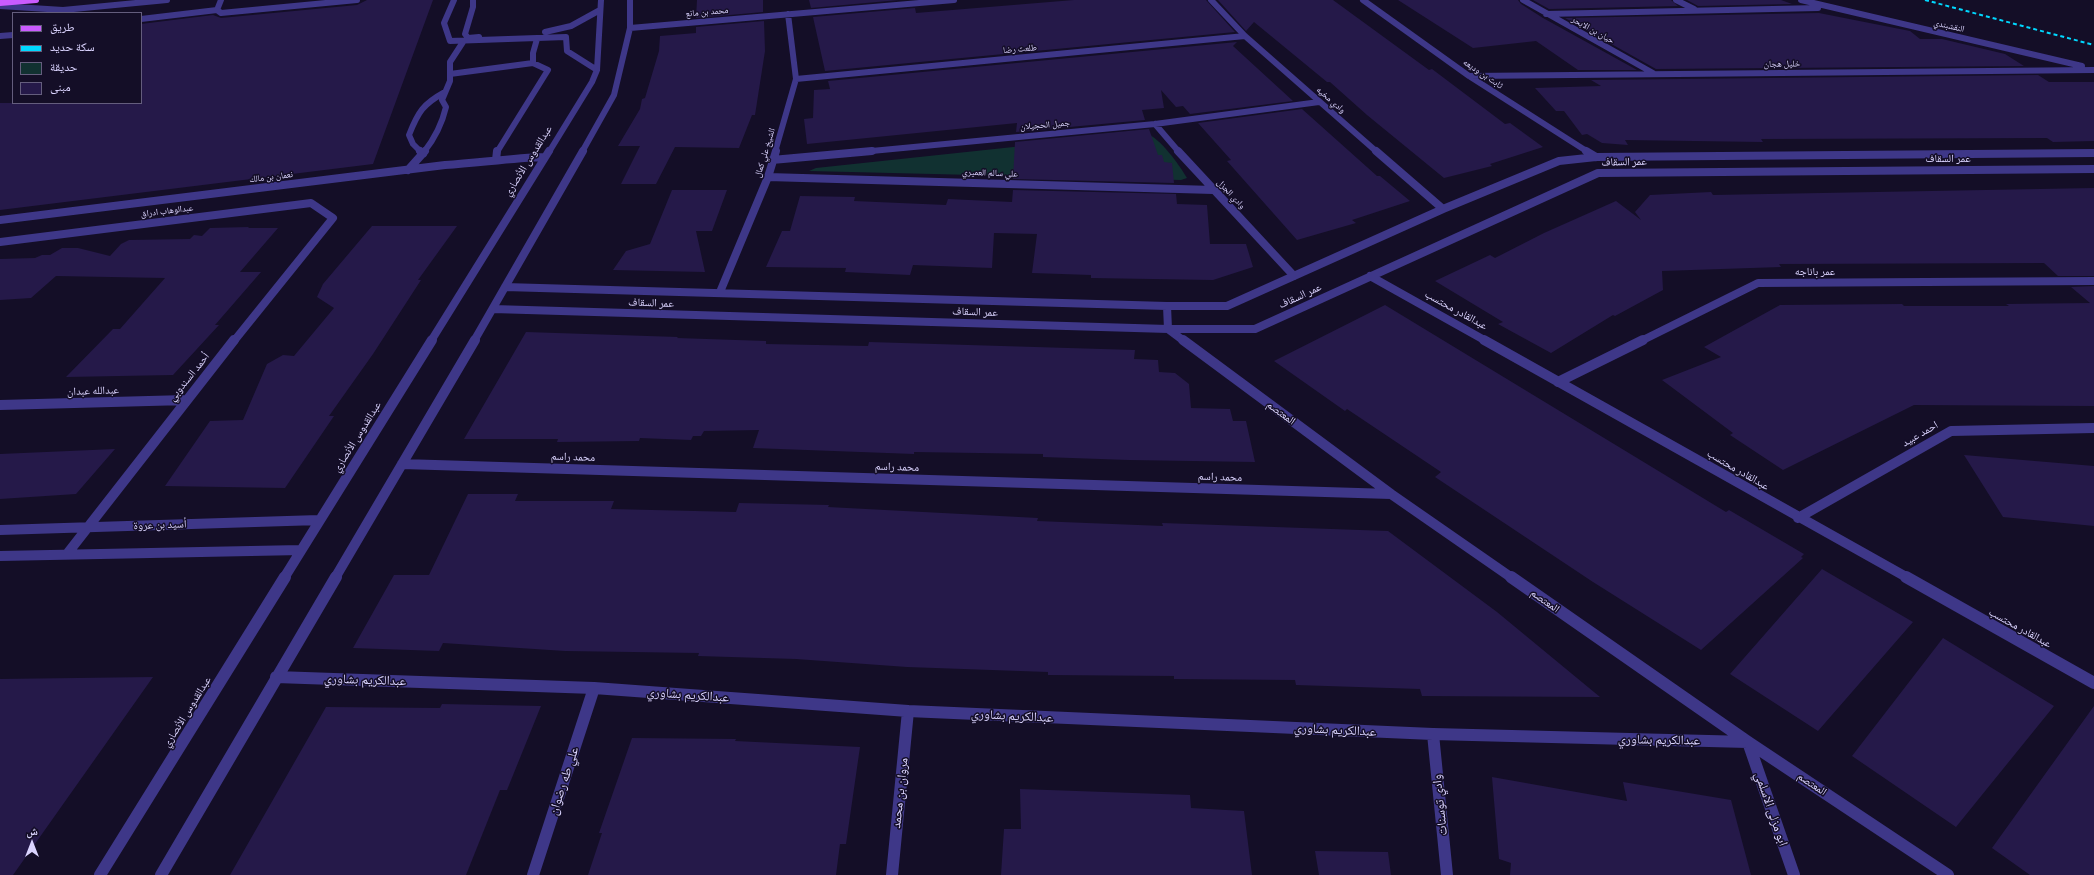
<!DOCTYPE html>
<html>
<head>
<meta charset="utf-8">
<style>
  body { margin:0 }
  #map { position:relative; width:2094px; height:875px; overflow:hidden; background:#140e27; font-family:Cabin,"Noto Naskh Arabic",sans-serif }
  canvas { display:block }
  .legend { position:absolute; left:12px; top:12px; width:130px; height:92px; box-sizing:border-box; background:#140e27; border:1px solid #645d7d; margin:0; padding:5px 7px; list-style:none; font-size:12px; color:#dbd4ff }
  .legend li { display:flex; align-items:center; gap:8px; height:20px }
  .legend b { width:20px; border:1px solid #645d7d }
  .north { position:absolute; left:12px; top:823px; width:40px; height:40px; -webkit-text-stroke:3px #140e27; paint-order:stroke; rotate:0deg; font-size:11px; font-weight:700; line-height:16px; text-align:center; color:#dbd4ff }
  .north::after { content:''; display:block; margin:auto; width:14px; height:18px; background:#dbd4ff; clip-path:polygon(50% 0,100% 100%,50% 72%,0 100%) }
</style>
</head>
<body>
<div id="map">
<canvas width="2094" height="875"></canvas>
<ul class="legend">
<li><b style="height:5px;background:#ca5bff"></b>طريق</li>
<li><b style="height:5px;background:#00d8ff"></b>سكة حديد</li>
<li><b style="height:11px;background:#113131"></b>حديقة</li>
<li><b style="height:11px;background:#251949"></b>مبنى</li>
</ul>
<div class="north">ش</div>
</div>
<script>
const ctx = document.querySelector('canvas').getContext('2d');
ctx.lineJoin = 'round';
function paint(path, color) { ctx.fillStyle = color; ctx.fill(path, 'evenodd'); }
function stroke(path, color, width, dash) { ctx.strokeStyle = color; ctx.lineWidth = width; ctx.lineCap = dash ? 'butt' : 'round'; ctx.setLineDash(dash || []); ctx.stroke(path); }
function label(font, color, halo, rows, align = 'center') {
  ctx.font = font + ' Cabin,"Noto Naskh Arabic",sans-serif'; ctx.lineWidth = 3; ctx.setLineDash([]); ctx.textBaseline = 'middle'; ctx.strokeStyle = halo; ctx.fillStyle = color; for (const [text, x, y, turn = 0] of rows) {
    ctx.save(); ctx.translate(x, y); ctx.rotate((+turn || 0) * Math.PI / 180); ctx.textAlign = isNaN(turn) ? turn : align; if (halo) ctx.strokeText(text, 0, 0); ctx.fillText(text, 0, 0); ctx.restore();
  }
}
paint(new Path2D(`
  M1145,133C1160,137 1179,165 1187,178L1181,180L809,171L816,168Z`), '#113131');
paint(new Path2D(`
  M367,0H433L373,164L0,210V103H141V24L213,15L221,18L357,5Z
  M697,0H763V12L696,18Z
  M809,0H899L811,8Z
  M1074,0H1206L1235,32L825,71L813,17L915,8L916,13Z
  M1218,0H1333L1429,70L1432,69L1505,124L1510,123L1543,147L1490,164L1492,166L1444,178L1367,115L1330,82H1327L1254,22L1246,31Z
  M1398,0H1518L1521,4L1543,18L1637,70H1578L1536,41L1473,48Z
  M1533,0H1671L1678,6L1549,9Z
  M1687,0H1781L1792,4L1698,6Z
  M1819,13L1910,31L1920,39H1942L2005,54L2024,66L1656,69L1565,18Z
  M764,21L765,51L755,115H752L739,148L675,147L656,184H621L640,146H618L640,109L642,99L645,98L659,51L660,36L696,33V27Z
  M1237,42L1233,46L1293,101L1190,114L1183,106L1176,107L1161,90L1164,108L1142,110L1145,120L1016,132L1017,123L807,144L804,119L813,118L814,90L830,89L828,81Z
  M2038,75L2049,82H2094V141L2053,142L2047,138L1761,139L1763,142L1625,140L1628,145L1602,143L1587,134L1582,135L1564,111H1556L1535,88L1601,86L1591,80Z
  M1302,109L1377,176H1380L1410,201L1352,220L1356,223L1297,240L1227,161L1231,160L1198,123Z
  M1149,129L1158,155H1162L1164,162L1172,163L1174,183L1013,179L1015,142Z
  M2094,188V276H2058L2044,263L1779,264L1781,267L1662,271L1663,290L1615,316L1613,315L1551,353L1498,324L1503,322L1435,281L1490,255L1495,258L1544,233L1616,201L1641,220L1635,212L1650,195L1711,192L1713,195Z
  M672,190H727L712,231H696L705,272L613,270L626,251L650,244Z
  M1013,190L1176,194L1177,204L1207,205L1210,244H1246L1253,267L1213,280L1091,278V275L1032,273L1037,234L994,233L992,268L913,265L910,275L845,272L846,268L766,267L782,231H790L800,196L855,197L854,201L946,205L948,199L1012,202Z
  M372,226H457L418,280H421L373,354L329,416H334L285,488L165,486L210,421L243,420L267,364L283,355L294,356L334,308L317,297L323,284Z
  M249,227L248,228H278L240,272H261L215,325H219L173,375L66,377L113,329H120L165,278L56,276L31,298L0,300V259L35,258L42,255H50L62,248H78L110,256L121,244L129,240L190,239L194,235L202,236L210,228Z
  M2094,286V406L1914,405L1783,470L1730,435L1733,433L1662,380L1721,357L1704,347L1780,305L1902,304L1904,306H2009L2006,304L2090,303L2071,287Z
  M1385,305L1726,512L1729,510L1804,554L1801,557L1803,558L1701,650L1593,582L1435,477L1441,472L1347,409L1345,411L1274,361Z
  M526,332L678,337L677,338L766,341V344L868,346L869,342L1135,350L1134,359L1158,360L1159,372L1175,373L1189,384L1191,408L1230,409L1233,421H1246L1255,462L1129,460L1043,457V454L914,452V454L753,448L759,430L704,431L701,436H693L691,440L640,438L639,441L557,442L558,439H464Z
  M115,449L76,494L0,499V454Z
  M1964,455L2094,466V526L2003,517Z
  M468,494H518L515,501H614L611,509L736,512L739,503L829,505L828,507L1038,518L1037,521L1163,526L1162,523L1388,531L1497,612L1600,697L1422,696L1420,689L1296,685L1295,680L1174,679V676L1048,675V672L907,667L796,659L698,656L699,653L565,651L443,643L439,651L353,648L394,575H429Z
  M1822,569L1913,622L1818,731L1730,674Z
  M1943,638L2054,706L1956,827L1852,756Z
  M153,677L13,875H0V679Z
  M442,704L541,706L507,790H500L466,875H230L326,707L440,708Z
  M2094,706V875H2030L1992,848Z
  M632,738L736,739L735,741L860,747L846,844H840L836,875H588L602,833H599Z
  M1492,777L1627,801L1623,782L1731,800L1751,875H1510L1511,863L1499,859Z
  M1020,789L1190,795L1191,808L1244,811L1252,875H1001L1004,829H1021Z
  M1315,851L1388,852L1391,875H1319Z`), '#251949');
stroke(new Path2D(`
  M221,0L217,10L221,13L357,0
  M454,0L444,23L450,41L566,37L567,51L597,70
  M473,0V7L465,34L468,38L479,37
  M1211,0L1245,36L1377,152
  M1363,0L1469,76L1588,152
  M1523,0L1653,73
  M1676,0L1694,9
  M1801,0L2082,66
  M0,6L63,10L167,0
  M1546,14L1818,8
  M141,19L217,10
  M630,28L954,0
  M545,32L571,26L600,10
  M0,36L13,35
  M450,74L533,63
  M1469,76L2094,70
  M796,79L1245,36
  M1155,124L1179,152
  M421,152L413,144L409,135C418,112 423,104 445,92
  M424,152C435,138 442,124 446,107L442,100L450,81V62L463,42
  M497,152L548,70L533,63V53L537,39
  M549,152L592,82L597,70L601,0
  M582,152L614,95L630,28V0
  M775,152L796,79L788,14
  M861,152L1155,124L1319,102`), '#3e3788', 6);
stroke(new Path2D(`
  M420,151L423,154
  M1178,151L1294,276
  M1376,151L1443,209
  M1586,151L1596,157
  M496,160L497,151
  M772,160L872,151
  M408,170L425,151
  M768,177L1213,190
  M0,220L445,165C479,163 511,158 545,157
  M0,242L311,203L333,218L234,341
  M1370,276L1486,341
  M505,287L1167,306H1227L1443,209L1559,161L1596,157L2094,153
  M720,292L768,177L776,151
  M1167,306L1168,329L1184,341
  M493,309L1168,329H1255L1598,173L2094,169
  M431,341L549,151
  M474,341L583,151
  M1641,341L1758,283L2094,281`), '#3e3788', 8);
stroke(new Path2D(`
  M1183,340L1391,494L1512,578
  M1484,340L1908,578
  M1558,382L1643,340
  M0,405L186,400
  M402,464L1391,494
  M1798,518L1951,431L2094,428
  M0,530L319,520
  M67,554L234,340
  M0,556L301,550
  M284,578L432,340
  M335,578L475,340`), '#3e3788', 10);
stroke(new Path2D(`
  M1511,577L1748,742L1948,875
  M1906,577L2094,683
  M276,677L594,688L908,711L1433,734L1748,742L1794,875
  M1433,734L1447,875
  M100,875L285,577
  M161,875L336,577
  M533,875L594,688
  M892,875L908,711`), '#3e3788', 12);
stroke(new Path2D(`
  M0,3L36,0`), '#ca5bff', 6);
stroke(new Path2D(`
  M1925,0L2094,45`), '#00d8ff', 2, [4, 3]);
label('9px', '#dbd4ff', '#140e27', [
  ["محمد بن مانع",707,12,-5],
  ["النقشبندي",1949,26,13],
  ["حيان بن الابحر",1593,30,29],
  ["طلعت رضا",1020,49,-5],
  ["خليل هجان",1782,64,-1],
  ["ثابت بن وديعه",1483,74,34],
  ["وادي مخيه",1331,100,41],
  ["جميل الحجيلان",1045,125,-5],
  ["الشيخ علي كمال",765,153,-73],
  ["علي سالم العميري",990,173,2],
  ["نعمان بن مالك",271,177,-7],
  ["وادي الجزل",1231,194,47],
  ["عبدالوهاب ادراق",167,211,-7]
]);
label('11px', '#dbd4ff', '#140e27', [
  ["عمر السقاف",1948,159],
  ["عبدالقدوس الأنصاري",528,161,-58],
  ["عمر السقاف",1624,162,-1],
  ["عمر باناجه",1815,272],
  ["عمر السقاف",1300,296,-25],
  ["عمر السقاف",651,303,2],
  ["عبدالقادر محتسب",1456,310,29],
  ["عمر السقاف",975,312,2],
  ["أحمد السندوبي",189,377,-51],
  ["عبدالله عبدان",93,391,-2],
  ["المعتصم",1281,413,36],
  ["احمد عبيد",1920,434,-30],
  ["عبدالقدوس الأنصاري",357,437,-58],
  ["محمد راسم",573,457,2],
  ["محمد راسم",897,467,2],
  ["عبدالقادر محتسب",1738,470,30],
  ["محمد راسم",1220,477,2],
  ["أسيد بن عروة",160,525,-2],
  ["المعتصم",1545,601,35],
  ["عبدالقادر محتسب",2020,628,29],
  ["عبدالقدوس الأنصاري",187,712,-58],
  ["المعتصم",1812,784,34]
]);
label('13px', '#dbd4ff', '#140e27', [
  ["عبدالكريم بشاوري",365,680,2],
  ["عبدالكريم بشاوري",688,695,4],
  ["عبدالكريم بشاوري",1012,716,3],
  ["عبدالكريم بشاوري",1335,730,3],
  ["عبدالكريم بشاوري",1659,740,1],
  ["علي طه رضوان",564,781,-72],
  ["مروان بن محمد",900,793,-84],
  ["وادي توسنات",1440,805,-96],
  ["ابو مزلى الاسلمي",1771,809,71]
]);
</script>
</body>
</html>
